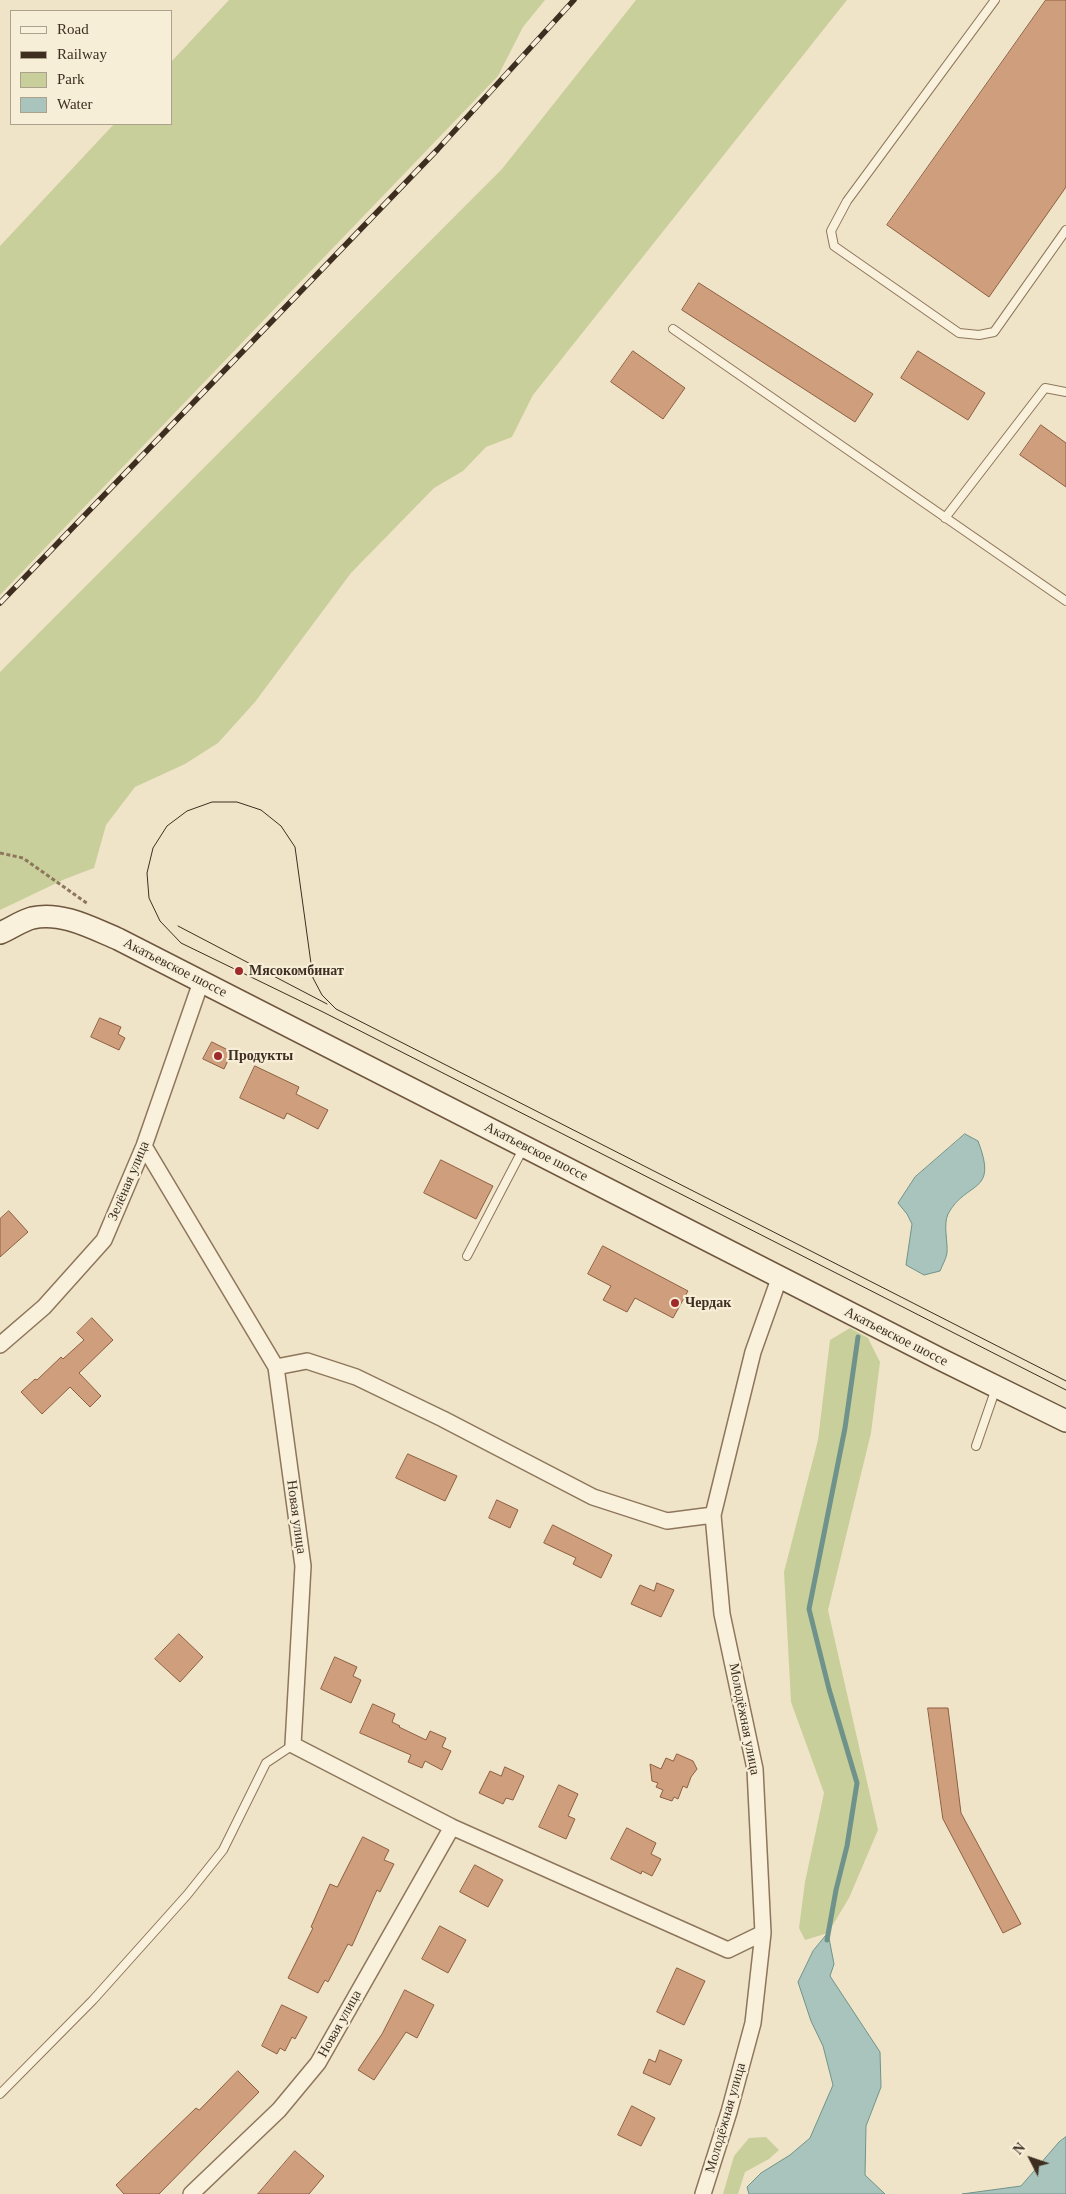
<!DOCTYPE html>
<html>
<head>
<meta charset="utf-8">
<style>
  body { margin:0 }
  #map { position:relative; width:1066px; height:2194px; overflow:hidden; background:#f0e4c8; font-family:"Times New Roman",serif }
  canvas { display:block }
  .legend { position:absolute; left:10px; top:10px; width:162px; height:115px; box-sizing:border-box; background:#f7eed8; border:1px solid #ada18e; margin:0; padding:6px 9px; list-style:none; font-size:15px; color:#3d2e20 }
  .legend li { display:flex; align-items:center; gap:10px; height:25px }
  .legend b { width:25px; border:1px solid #ada18e }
  .north { position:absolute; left:1006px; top:2134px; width:50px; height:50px; -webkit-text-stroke:4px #f7eed8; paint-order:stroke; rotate:311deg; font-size:14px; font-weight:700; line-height:20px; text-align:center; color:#3d2e20 }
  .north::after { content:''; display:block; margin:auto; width:18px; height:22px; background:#3d2e20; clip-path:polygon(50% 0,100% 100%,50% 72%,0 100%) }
</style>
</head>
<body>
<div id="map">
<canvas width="1066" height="2194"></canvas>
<ul class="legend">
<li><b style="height:6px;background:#faf1dc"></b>Road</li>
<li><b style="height:6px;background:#3d2e20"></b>Railway</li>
<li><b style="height:14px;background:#c9cf9b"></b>Park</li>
<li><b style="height:14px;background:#a9c4bc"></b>Water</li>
</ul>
<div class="north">N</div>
</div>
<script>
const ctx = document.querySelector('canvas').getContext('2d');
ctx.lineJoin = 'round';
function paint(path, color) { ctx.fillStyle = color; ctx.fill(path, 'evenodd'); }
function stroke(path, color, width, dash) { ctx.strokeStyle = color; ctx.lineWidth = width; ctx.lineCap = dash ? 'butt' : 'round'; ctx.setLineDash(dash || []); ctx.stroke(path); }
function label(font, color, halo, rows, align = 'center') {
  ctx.font = font + ' "Times New Roman",serif'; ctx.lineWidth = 4.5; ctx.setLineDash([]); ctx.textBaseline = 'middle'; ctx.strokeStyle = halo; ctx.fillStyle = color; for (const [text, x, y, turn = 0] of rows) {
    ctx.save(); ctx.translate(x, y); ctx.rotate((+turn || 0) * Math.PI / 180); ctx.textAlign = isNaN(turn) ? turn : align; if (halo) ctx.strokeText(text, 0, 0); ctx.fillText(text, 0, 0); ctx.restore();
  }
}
paint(new Path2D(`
  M229,0H545L523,27L498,76L0,595V246L114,124H171V62Z
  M636,0H847L533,395L512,437L486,447L463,471L434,488L351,573L255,702L218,743L185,764L135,787L106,825L94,868L65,879L0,910V672L502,169Z
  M850,1328L868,1338L880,1362L871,1433L828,1610L878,1830L849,1898L828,1933L805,1940L799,1928L805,1882L824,1793L791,1702L784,1572L818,1440L830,1340Z
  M766,2137L779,2150L769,2159L745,2172L738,2194H723L734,2156L749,2138Z`), '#c9cf9b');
const water = new Path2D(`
  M965,1134L978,1141C999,1195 966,1180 948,1214C943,1225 948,1241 947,1253C946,1259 942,1266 940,1271L924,1275L906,1265L912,1224L907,1214L898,1203L915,1177Z
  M828,1933L834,1964L830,1976L880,2052L881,2087L866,2126L865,2175L885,2194H749L747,2187L761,2173L790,2155L810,2138L833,2085L823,2046L811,2021L798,1982L813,1951Z
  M1066,2137V2194H962L1021,2186L1059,2142Z`);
paint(water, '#a9c4bc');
stroke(water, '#6f938a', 1);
stroke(new Path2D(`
  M827,1940L836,1890L847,1846L857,1783L829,1689L809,1609L845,1428L858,1337`), '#6f938a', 5);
const building = new Path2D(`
  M1046,0H1066V187L989,297L887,225Z
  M699,283L873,394L855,422L682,310Z
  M633,351L685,388L663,419L611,382Z
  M918,351L985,393L968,420L901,378Z
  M1041,425L1066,443V487L1020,455Z
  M100,1018L121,1027L118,1034L125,1038L119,1050L91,1037Z
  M212,1042L232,1052L224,1069L203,1059Z
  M255,1066L299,1087L296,1094L328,1110L318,1129L287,1113L284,1119L240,1098Z
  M441,1160L493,1186L476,1219L424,1193Z
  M9,1211L28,1232L0,1257V1219Z
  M603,1246L688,1291L673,1318L635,1298L627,1312L603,1300L611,1286L588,1274Z
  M92,1318L113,1340L79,1373L101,1396L90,1407L70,1387L42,1414L21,1392L35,1379L37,1380L61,1357L63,1359L84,1340L77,1333Z
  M408,1454L457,1476L445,1501L396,1478Z
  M497,1500L518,1510L510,1528L489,1518Z
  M553,1525L612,1555L601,1578L573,1564L576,1558L544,1543Z
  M657,1583L674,1590L661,1617L631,1604L640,1585L654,1591Z
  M179,1634L203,1657L180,1682L155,1659Z
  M335,1657L357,1667L353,1676L361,1680L351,1703L321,1689Z
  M373,1704L395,1714L392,1722L400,1726L399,1727L426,1740L430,1731L446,1738L442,1747L451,1751L442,1770L425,1761L422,1768L408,1762L411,1755L360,1733Z
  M928,1708H948L961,1813L1021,1924L1003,1933L943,1819Z
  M677,1754L693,1761L697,1769L691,1777L687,1788L683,1786L678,1799L674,1797L672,1801L660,1797L663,1790L656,1787L658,1783L652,1781L650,1764L661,1769L666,1758L673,1761Z
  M505,1767L524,1776L513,1800L506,1798L503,1804L479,1793L490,1771L501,1776Z
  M559,1785L578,1794L568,1816L575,1819L566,1839L539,1827Z
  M627,1828L656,1843L651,1854L661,1859L652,1876L642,1871L641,1874L611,1859Z
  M363,1837L389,1850L384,1860L394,1864L380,1892L377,1890L352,1946L348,1944L328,1982L325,1980L318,1993L288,1978L313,1928L311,1927L330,1884L337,1887Z
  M475,1865L503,1880L488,1907L460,1892Z
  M440,1926L466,1940L448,1973L422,1959Z
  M677,1968L705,1981L684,2025L657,2012Z
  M405,1990L434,2005L417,2038L406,2032L374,2080L358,2070L382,2034Z
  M282,2005L307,2017L295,2039L292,2037L285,2051L280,2048L277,2054L262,2046Z
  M660,2050L682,2060L670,2085L643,2073L649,2059L655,2062Z
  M238,2071L259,2092L159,2194H124L116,2185L196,2108L199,2110Z
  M632,2106L655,2118L641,2146L618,2135Z
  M295,2151L324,2176L309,2194H258Z`);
paint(building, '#cf9f7d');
stroke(building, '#8d5f41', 1);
const service = new Path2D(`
  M995,0L847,201L831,231L834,246L959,333L979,335L994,332L1066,230
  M673,329L1066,601
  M945,518L1045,388L1066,392
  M467,1256L524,1147
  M976,1446L996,1388
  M0,2094L93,2000L187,1895L223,1850L266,1763L293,1745`);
const minor = new Path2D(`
  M144,1146L276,1367L303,1566L293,1745L452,1827L728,1950L763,1933
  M0,1345L44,1307L104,1240L144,1146L201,982
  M276,1367L307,1361L356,1377L443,1419L593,1497L667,1521L713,1515
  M191,2194L279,2110L318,2063L452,1827
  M703,2194L729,2112L753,2023L763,1933L755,1769L722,1614L713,1515L753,1352L780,1276`);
const secondary = new Path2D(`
  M0,933C10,929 21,921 32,918C61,911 92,928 118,939L940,1359L1066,1421`);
stroke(service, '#8d765c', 10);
stroke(minor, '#8d765c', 18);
stroke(secondary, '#6f573f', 24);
stroke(new Path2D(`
  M0,853L23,858L88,904`), '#8d765c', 3, [4, 2.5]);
stroke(service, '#faf1dc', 8);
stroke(minor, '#faf1dc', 15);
stroke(secondary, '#faf1dc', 21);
stroke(new Path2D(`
  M178,926L327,1004
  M1066,1381L336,1009L322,995L313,978L295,847L281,826L261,810L237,802H212L187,811L167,826L153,848L147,873L149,898L160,921L181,943L323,1012L1066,1390`), '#3d2e20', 1);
const rail = new Path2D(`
  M0,603L438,149L574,0`);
stroke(rail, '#3d2e20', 5.5);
stroke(rail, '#f7eed8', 4, [11]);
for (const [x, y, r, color] of [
  [239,971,5,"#9e2a2b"],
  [218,1056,5,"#9e2a2b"],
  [675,1303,5,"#9e2a2b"]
]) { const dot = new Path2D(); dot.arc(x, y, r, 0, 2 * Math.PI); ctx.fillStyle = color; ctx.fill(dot); stroke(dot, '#f7eed8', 2); }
label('14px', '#3d2e20', '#f7eed8', [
  ["Акатьевское шоссе",175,968,27],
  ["Акатьевское шоссе",536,1152,27],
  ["Зелёная улица",129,1181,-67],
  ["Акатьевское шоссе",896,1337,27],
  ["Новая улица",296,1517,82],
  ["Молодёжная улица",744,1719,79],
  ["Новая улица",340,2024,-61],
  ["Молодёжная улица",726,2118,-74]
]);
label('bold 14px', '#3d2e20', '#f7eed8', [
  ["Мясокомбинат",249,971],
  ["Продукты",228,1056],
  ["Чердак",685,1303]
], 'left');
</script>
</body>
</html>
